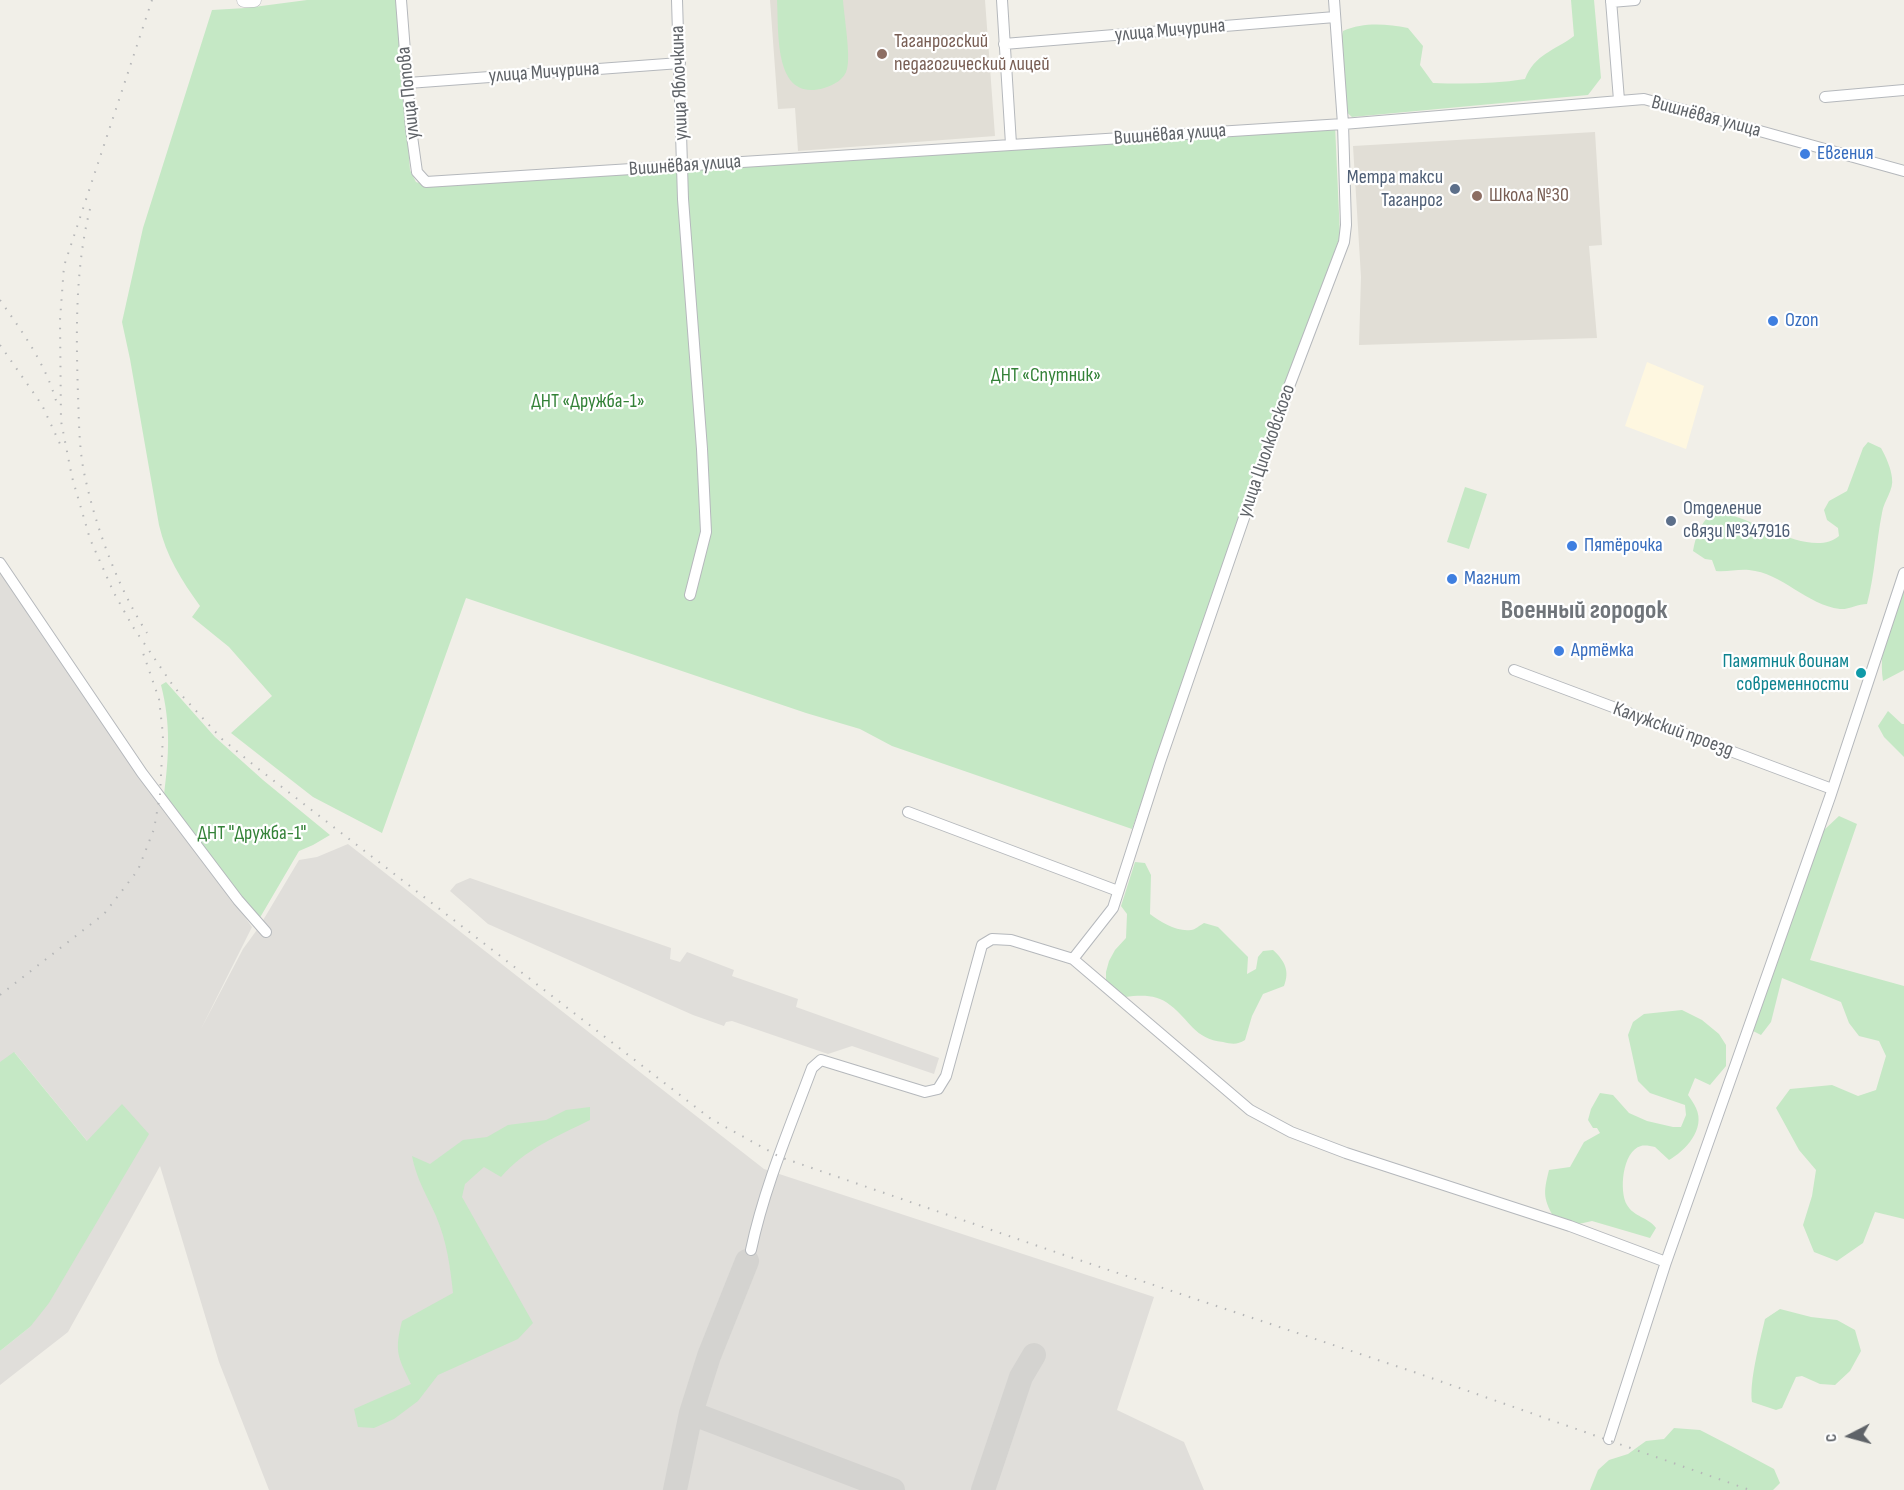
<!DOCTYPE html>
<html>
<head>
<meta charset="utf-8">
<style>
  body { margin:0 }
  #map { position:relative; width:1904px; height:1490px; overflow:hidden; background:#f1efe8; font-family:"Sofia Sans Condensed",sans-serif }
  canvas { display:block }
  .north { position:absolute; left:1820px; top:1406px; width:60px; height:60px; -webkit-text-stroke:4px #fff; paint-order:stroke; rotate:264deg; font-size:16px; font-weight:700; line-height:24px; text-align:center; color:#5f6368 }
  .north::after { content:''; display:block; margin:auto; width:21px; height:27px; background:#5f6368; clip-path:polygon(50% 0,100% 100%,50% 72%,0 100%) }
</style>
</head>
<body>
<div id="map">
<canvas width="1904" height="1490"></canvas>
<div class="north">С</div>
</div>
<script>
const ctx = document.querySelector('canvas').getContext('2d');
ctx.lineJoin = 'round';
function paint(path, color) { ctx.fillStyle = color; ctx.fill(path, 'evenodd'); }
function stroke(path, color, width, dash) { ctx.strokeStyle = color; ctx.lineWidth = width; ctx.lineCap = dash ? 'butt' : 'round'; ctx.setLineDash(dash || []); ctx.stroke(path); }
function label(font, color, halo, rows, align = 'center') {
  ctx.font = font + ' "Sofia Sans Condensed",sans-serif'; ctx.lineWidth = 4.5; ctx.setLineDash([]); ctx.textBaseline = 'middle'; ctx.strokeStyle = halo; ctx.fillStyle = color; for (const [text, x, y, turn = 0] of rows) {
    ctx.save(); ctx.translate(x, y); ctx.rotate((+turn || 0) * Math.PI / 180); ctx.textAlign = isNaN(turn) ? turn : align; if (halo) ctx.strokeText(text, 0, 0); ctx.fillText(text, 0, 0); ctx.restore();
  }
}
paint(new Path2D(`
  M1647,362L1704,386L1686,449L1625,426Z`), '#fef7e0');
paint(new Path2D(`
  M0,571L43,637L252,927L201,1029L243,949L259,927L299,860L317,857L348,844L764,1169L1154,1297L1117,1410L1184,1442L1204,1490H269L219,1362L160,1166L68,1332L0,1385V1351L30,1327L88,1142L15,1053L0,1063Z
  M470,878L671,948L670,959L680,962L687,952L734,970L732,976L798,999L796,1007L939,1058L934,1074L852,1046L828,1054L732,1021L726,1022L724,1026L693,1015L488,924L450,891L456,884Z`), '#e0deda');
paint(new Path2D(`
  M770,0H985L995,136L798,151L795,108L778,109Z
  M1595,132L1602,245L1589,246L1597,338L1359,345L1361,277L1353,146Z`), '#e1ded6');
paint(new Path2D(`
  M307,0H397L410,170L416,182L431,187L1335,125L1340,236L1132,829L892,746L860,729L806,713L466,598L382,833L313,797L231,733L272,696L229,647L192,617L200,606C182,581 166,556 159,525L130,359L122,322L143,228L212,10L246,8Z
  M777,0H843C844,16 851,56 847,69C845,79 834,85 824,88C773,103 779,31 777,0Z
  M1571,0H1594L1601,78L1588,95L1352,117L1342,108L1338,57L1343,31C1364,22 1386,24 1408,28L1423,46L1420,65L1433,83C1464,84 1494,84 1525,79C1535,54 1554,51 1574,36Z
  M1868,442L1881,448C1886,457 1891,468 1892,478C1894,490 1884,500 1882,513C1876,543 1875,574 1867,604C1858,604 1848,610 1840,609C1807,605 1782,573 1749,570C1738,569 1727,572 1716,571L1712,560L1705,559L1693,551C1696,535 1700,524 1712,513C1718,514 1724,513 1730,515C1759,522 1813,558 1839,536L1838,528L1827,520L1824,510L1829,501L1847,491L1863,448Z
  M1465,487L1487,494L1469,549L1447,542Z
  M1904,573V670L1883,681C1878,643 1892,608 1904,573Z
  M166,682L215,737L263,780L330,835L313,845L299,851L258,921L164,795C169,756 171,724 161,685Z
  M1888,711L1902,724H1904V757L1884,737L1878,726Z
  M1839,816L1857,824L1810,960L1904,986V1219L1875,1212L1863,1243L1837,1261L1814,1252L1803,1225L1812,1196L1816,1170L1799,1150L1776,1108L1790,1089L1832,1085L1858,1096L1876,1090L1886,1056L1879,1041L1859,1036L1849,1023L1841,1002L1782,978L1771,1022L1761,1035L1749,1029L1823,831Z
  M1135,862L1145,863L1151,875L1150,914C1160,922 1177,932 1191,930C1195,930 1200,925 1204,923L1218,927L1248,957L1247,974L1256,969L1258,957L1263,951L1273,950C1285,961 1290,971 1284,986L1263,994L1252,1016L1245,1040C1237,1045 1232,1044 1223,1042C1194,1039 1190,1020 1170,1005C1157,994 1141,995 1125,997L1106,982V972L1109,961L1115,950L1126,938L1127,914L1121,906Z
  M1682,1010L1702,1020L1719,1034L1726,1045V1066L1710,1085L1695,1078L1688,1095C1691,1099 1694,1104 1696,1108C1706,1129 1685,1151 1669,1160L1655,1147C1651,1146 1644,1145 1641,1146C1622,1151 1619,1192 1627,1205C1634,1217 1648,1217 1656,1228L1650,1238L1592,1221L1570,1226L1556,1221C1543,1199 1543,1194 1549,1170L1570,1167L1584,1142L1600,1133L1597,1128H1593L1588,1120L1591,1109L1600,1093L1613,1095L1629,1113L1647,1121L1673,1127H1681L1686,1115L1685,1105L1650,1093L1638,1081L1628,1035L1633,1022L1644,1014Z
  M14,1052L87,1141L122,1104L149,1134L49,1303L30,1327L0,1351V1062Z
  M590,1107V1120C558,1136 525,1149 501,1177L484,1167L465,1184L462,1197L533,1323L518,1339L438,1375L418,1401L394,1419L374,1428L358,1427L354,1409L411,1384C398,1357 394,1352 402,1321L453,1293C450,1266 447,1242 436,1216C427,1196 416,1178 412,1156L430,1164L463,1140L487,1137L508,1125L546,1120L566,1110Z
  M1780,1309L1811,1317L1837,1320L1855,1330L1861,1351L1850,1371L1835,1385L1820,1384L1802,1376L1796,1377L1782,1408L1776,1410L1752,1402C1749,1382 1760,1341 1765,1319Z
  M1674,1428L1700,1430L1731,1446L1774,1469L1780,1483L1773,1490H1590L1598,1470L1609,1460L1628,1454L1646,1441L1664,1439Z`), '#c5e8c5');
stroke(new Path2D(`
  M691,1413L893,1490
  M675,1490L691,1413L709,1356L747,1261
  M983,1490L1021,1377L1034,1355`), '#d4d3d0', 24);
const street = new Path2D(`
  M401,0L411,129L417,172L426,182L1343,124L1644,99L1904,171
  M677,0L683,199L702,449L706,532L690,595
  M1002,0L1011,144
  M1611,0L1619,100
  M1611,2L1635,0
  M1004,44L1335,17
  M408,83L680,63
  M1825,97L1904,90
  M0,563L142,773L238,900L266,932
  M1514,670L1832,789
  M908,812L1118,891
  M1073,959L1113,908L1160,762L1290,384L1344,242L1346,225L1343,124L1334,0
  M751,1250C764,1188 790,1127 812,1068L821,1060L925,1092L938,1089L946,1076L982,945L992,939L1011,940L1073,959L1250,1110L1291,1132L1346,1153L1570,1226L1666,1262
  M1609,1439L1666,1262L1830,797L1904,573`);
const secondary = new Path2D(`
  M244,0H254`);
stroke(street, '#b5b8bc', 12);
stroke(secondary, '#b6babf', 15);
stroke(street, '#fff', 10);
stroke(secondary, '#fff', 14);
stroke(new Path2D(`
  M152,0L64,266L60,320L61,421L72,477L90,539L114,593L133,627L174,687L222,739L256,767L711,1119L780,1157L1064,1255L1414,1372L1750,1490
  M90,209C75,269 76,333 78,395C79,421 79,451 85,477C96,528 118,588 147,633
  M0,300C23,333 46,364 57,404
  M0,345L42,405L60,444
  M0,995L104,914L138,870L154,829L160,795L163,735L159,699L142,650`), '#b6b7b8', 2, [1.5, 8]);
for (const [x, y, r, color] of [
  [882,54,6,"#8d6e63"],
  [1805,154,6,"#3f7fe0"],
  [1455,189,6,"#5c6f8a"],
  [1477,196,6,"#8d6e63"],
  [1773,321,6,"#3f7fe0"],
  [1671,521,6,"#5c6f8a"],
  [1572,546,6,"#3f7fe0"],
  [1452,579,6,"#3f7fe0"],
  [1559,651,6,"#3f7fe0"],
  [1861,673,6,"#0f9aa8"]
]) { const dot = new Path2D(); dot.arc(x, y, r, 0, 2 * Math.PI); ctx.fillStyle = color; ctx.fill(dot); stroke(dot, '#fff', 2); }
label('20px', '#5f6368', '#fff', [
  ["улица Мичурина",1170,31,-5],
  ["улица Мичурина",544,73,-4],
  ["улица Яблочкина",680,83,-92],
  ["улица Попова",409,93,-96],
  ["Вишнёвая улица",1706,117,15],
  ["Вишнёвая улица",1170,135,-4],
  ["Вишнёвая улица",685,166,-4],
  ["улица Циолковского",1267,451,-71],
  ["Калужский проезд",1673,730,20]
]);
label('20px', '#785e54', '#fff', [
  ["Таганрогский",894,42],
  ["педагогический лицей",894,65],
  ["Школа №30",1489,196]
], 'left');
label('20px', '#366cbe', '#fff', [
  ["Евгения",1817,154],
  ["Ozon",1785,321],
  ["Пятёрочка",1584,546],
  ["Магнит",1464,579],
  ["Артёмка",1571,651]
], 'left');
label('20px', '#4e5e75', '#fff', [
  ["Метра такси",1443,178],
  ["Таганрог",1443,201],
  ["Отделение",1683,509,"left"],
  ["связи №347916",1683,532,"left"]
], 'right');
label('20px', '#348238', '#fff', [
  ["ДНТ «Спутник»",1046,376],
  ["ДНТ «Дружба-1»",588,402],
  ["ДНТ \"Дружба-1\"",252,834]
]);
label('20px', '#0d838f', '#fff', [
  ["Памятник воинам",1849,662],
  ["современности",1849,685]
], 'right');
label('bold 26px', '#70757a', '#fff', [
  ["Военный городок",1584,611]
]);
</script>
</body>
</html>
